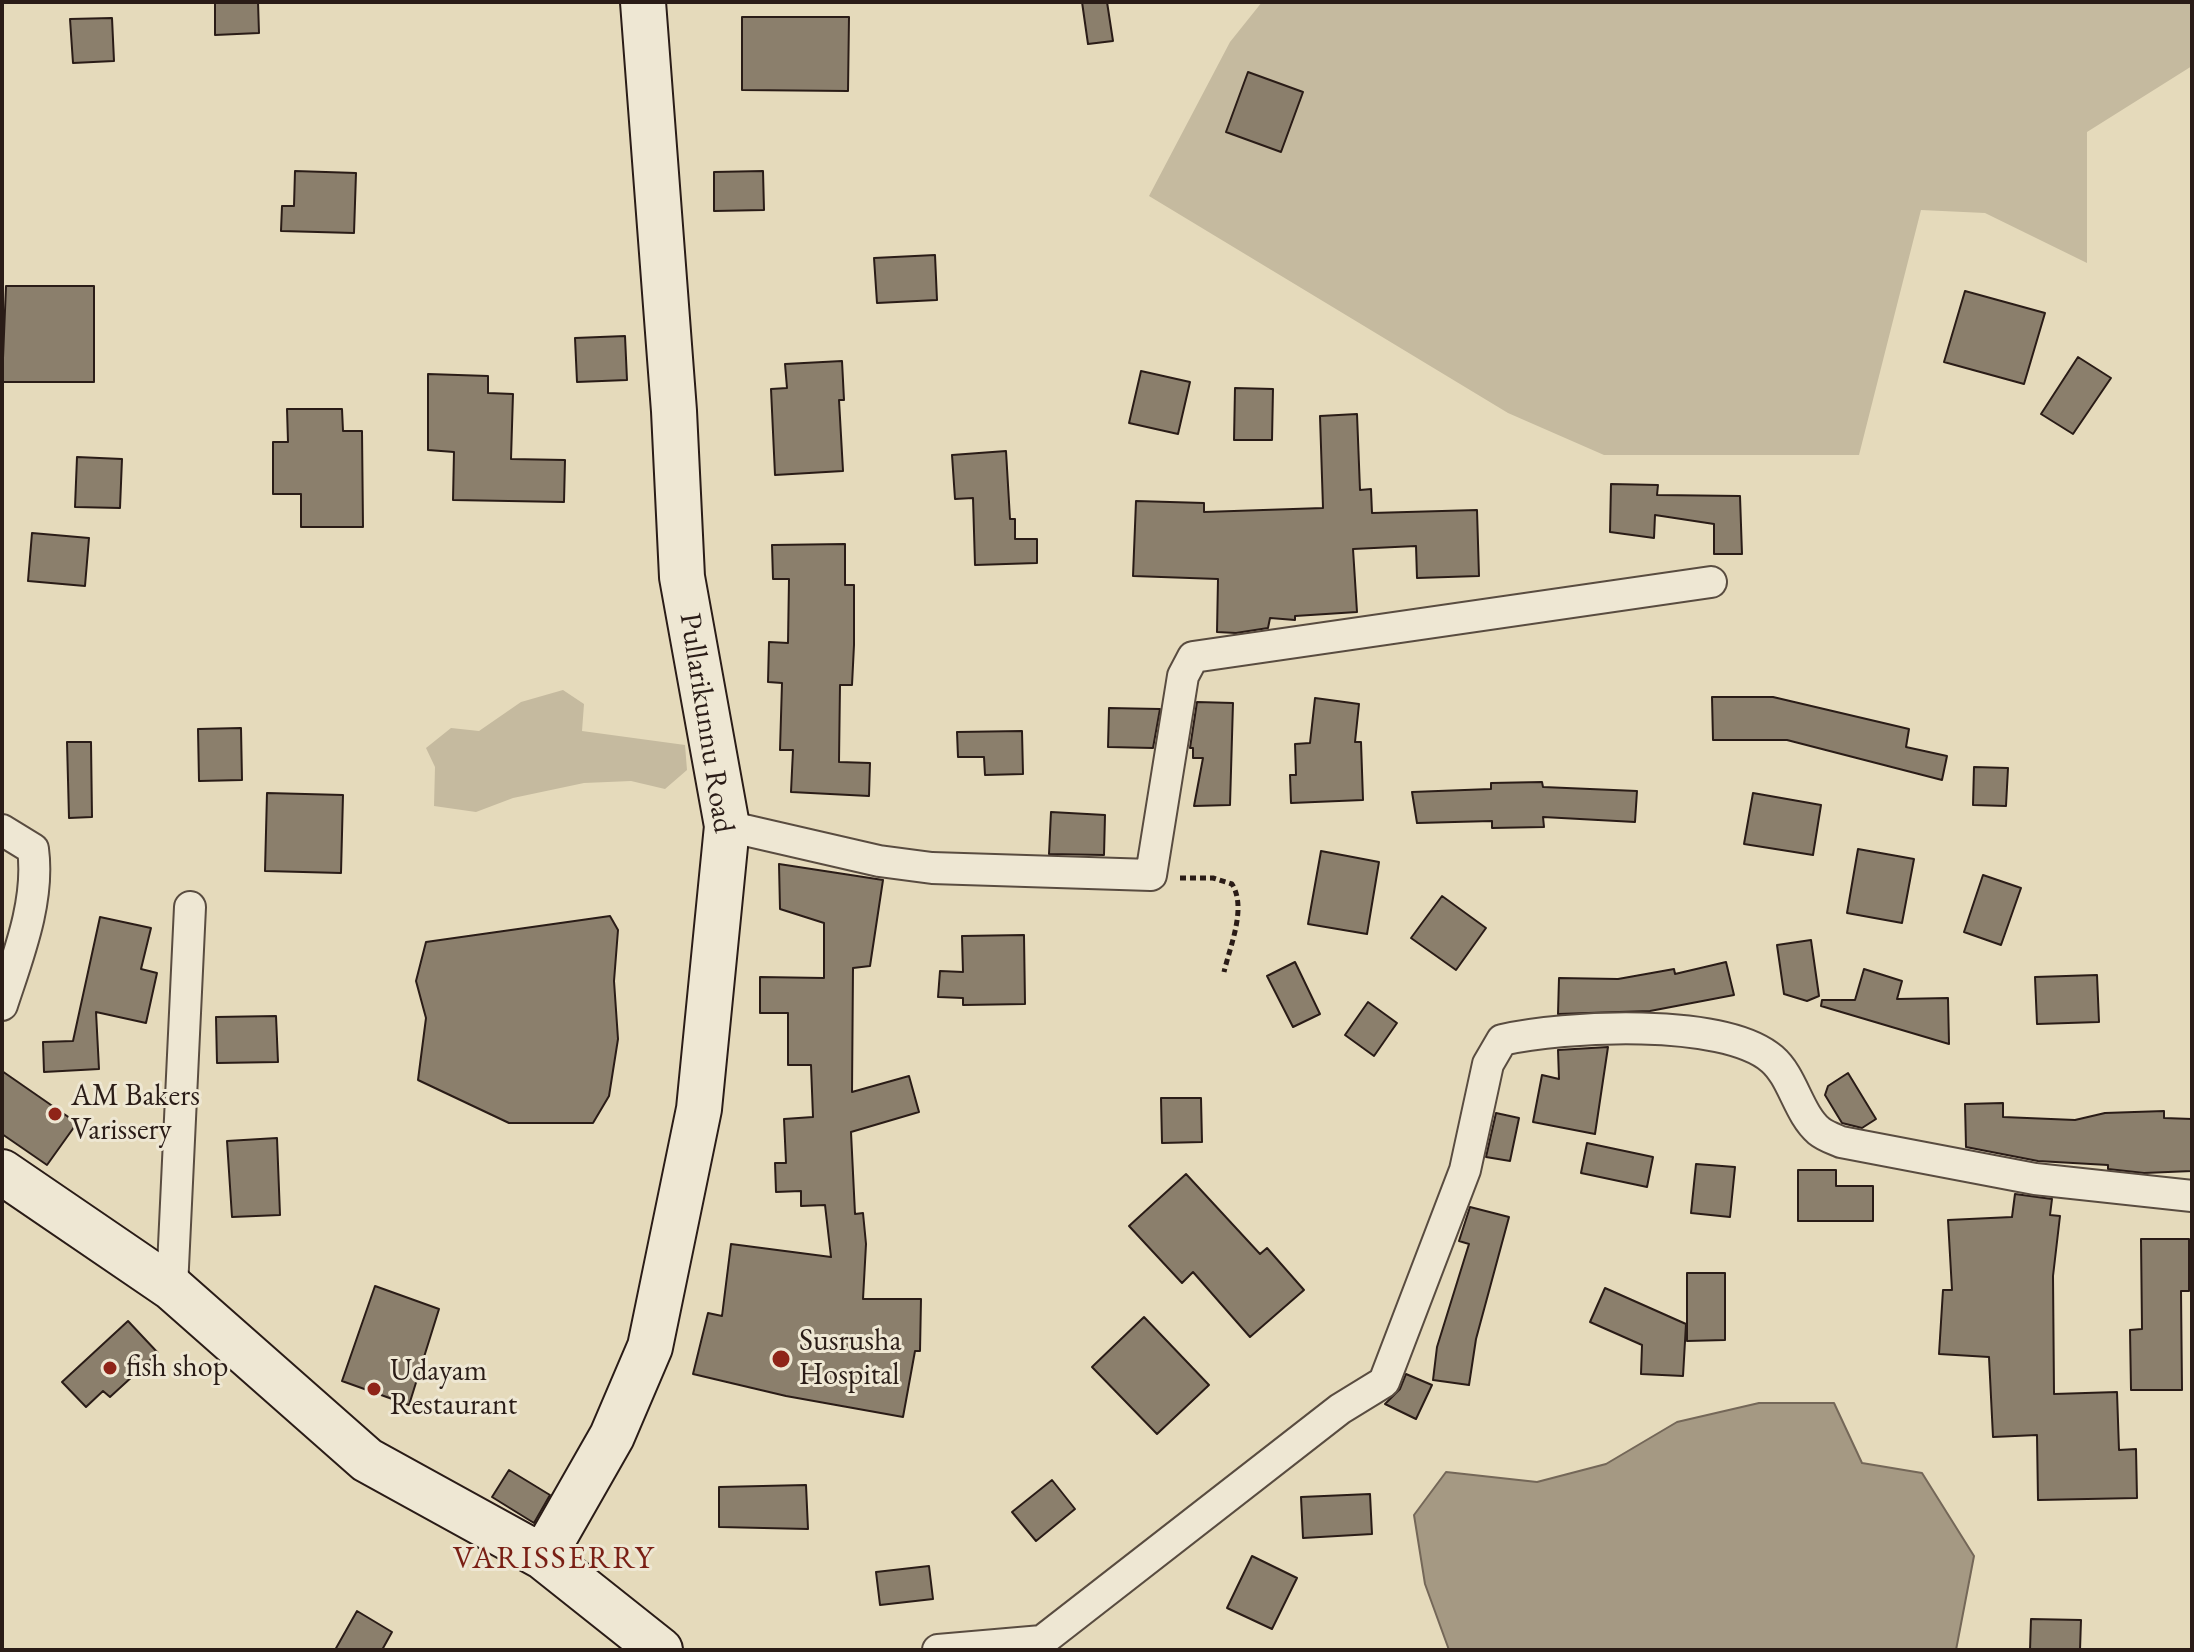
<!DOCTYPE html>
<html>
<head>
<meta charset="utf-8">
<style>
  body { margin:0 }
  #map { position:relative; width:2194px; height:1652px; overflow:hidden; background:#e5dabb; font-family:"EB Garamond",serif }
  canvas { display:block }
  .frame { position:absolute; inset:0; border:4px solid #2a1c17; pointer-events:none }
</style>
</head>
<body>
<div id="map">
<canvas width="2194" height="1652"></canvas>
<div class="frame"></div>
</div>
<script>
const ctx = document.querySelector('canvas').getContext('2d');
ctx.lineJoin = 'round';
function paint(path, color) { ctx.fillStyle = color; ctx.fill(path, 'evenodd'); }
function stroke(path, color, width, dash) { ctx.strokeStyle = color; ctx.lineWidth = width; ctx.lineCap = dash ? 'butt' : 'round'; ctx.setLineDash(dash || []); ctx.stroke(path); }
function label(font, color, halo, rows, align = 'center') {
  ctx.font = font + ' "EB Garamond",serif'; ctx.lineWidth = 6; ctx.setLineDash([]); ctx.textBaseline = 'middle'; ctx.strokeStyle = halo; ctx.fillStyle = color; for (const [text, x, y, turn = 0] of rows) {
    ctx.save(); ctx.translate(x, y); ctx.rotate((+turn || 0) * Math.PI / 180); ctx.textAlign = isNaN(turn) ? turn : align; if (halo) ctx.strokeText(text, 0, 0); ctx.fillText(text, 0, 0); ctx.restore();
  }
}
paint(new Path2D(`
  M1262,2H2192V66L2087,132V263L1985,213L1921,210L1859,455H1604L1508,413L1149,196L1230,42Z
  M563,690L584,704L582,731L685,745L687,770L665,789L631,781L584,783L513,798L476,812L434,806L435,767L426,748L451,728L479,731L521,702Z`), '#c5ba9f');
const water = new Path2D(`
  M1759,1403H1834L1862,1463L1922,1473L1974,1556L1956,1650H1449L1425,1584L1414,1515L1446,1472L1537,1482L1606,1464L1677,1422Z`);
paint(water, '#a59983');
stroke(water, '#746758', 2);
const building = new Path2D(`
  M215,2H258L259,33L215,35Z
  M1082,2H1107L1113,41L1088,44Z
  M742,17H849L848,91L742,90Z
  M112,18L114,61L73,63L70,19Z
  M1248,72L1303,92L1281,152L1226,132Z
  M295,171L356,173L354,233L281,231L282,206H294Z
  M763,171L764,210L714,211V172Z
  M935,255L937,300L877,303L874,258Z
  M6,286H94V382H2Z
  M1965,291L2045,313L2024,384L1944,362Z
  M625,336L627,380L577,382L575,338Z
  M2078,357L2111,378L2073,434L2041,414Z
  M842,361L844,400H839L843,471L775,475L771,389L787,388L785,364Z
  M1141,371L1190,382L1178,434L1129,423Z
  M428,374L488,376V393L513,394L511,459L565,460L564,502L453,500L454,452L428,450Z
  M1235,388L1273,389L1272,440H1234Z
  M287,409H342L343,431H362L363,527H301V494H273V442H288Z
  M1357,414L1360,490L1371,489L1372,513L1477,510L1479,576L1417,578L1416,546L1353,549L1357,612L1295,616V620L1270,618L1268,628L1236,633L1217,632L1218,579L1133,576L1136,501L1204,503V512L1323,508L1320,416Z
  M1006,451L1010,519H1015V539H1037V563L975,565L973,498L955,499L952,455Z
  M77,457L122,459L120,508L75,507Z
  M1611,484L1658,485L1657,495L1740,496L1742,554H1714V524L1655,515L1654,538L1610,532Z
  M32,533L89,538L85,586L28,581Z
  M845,544V585H854V645L852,685H840L839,762L870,763L869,796L791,792L793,750H780L782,683L768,682L769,642L788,643L789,579H773L772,545Z
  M1712,697H1773L1909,729L1906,747L1947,756L1942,780L1787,740H1713Z
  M1315,698L1359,704L1355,742H1361L1363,800L1291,803L1290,775H1296L1295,744L1310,743Z
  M1197,702L1233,703L1230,805L1194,806L1203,758H1193V748H1190Z
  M1109,708L1160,709L1153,748L1108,747Z
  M241,728L242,780L199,781L198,729Z
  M1022,731L1023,774L985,775L984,757H958L957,732Z
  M67,742H91L92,817L69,818Z
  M1974,767L2008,768L2006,806L1973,805Z
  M1542,782L1543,787L1637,791L1635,822L1543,817L1544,827L1492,828V821L1417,823L1412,792L1491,789V783Z
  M267,793L343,795L341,873L265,871Z
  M1753,793L1821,805L1813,855L1744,844Z
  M1051,812L1105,815L1104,855L1049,854Z
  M1858,849L1914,859L1902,923L1847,913Z
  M1321,851L1379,862L1367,934L1308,924Z
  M779,864L883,880L870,966L853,968L852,1092L909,1076L919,1112L851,1132L855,1214L863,1213L866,1244L863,1299H921L920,1351H915L903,1417L786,1396L693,1374L708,1313L722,1316L731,1244L831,1257L825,1205L801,1206V1191L776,1192L775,1163H786L784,1119L813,1117L811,1065H788V1013H760V977L824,978V923L780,909Z
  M1983,875L2021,888L2001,945L1964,932Z
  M1442,896L1486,928L1456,970L1411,938Z
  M610,916L618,930L614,981L618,1039L609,1096L593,1123H509L418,1080L426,1018L416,981L426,942Z
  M100,917L151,928L141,969L157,973L146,1023L96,1012L99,1069L44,1072L43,1042L73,1041Z
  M1024,935L1025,1004L963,1005V998L938,997L940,971L963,972L962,936Z
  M1811,940L1819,996L1807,1001L1784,994L1777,945Z
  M1295,962L1320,1014L1293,1027L1267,976Z
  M1726,962L1734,995L1650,1011L1558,1014L1559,978L1618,979L1674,969L1675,974Z
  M1864,969L1902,981L1897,999L1948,998L1949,1044L1821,1006L1822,1000H1855Z
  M2097,975L2099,1022L2037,1024L2035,977Z
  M1368,1002L1397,1023L1374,1056L1345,1035Z
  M276,1016L278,1062L217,1063L216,1017Z
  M1608,1047L1595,1134L1533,1122L1542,1075L1559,1079L1558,1050Z
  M2,1071L77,1123L47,1165L2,1134Z
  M1848,1073L1876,1119L1862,1128L1842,1123L1825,1095L1828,1086Z
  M1161,1098H1201L1202,1142L1162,1143Z
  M2003,1103V1117L2075,1120L2105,1113L2164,1111V1118L2192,1119V1171L2144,1173L2108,1169V1165L2038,1161L1966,1147L1965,1104Z
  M1496,1113L1519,1118L1510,1161L1486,1157Z
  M277,1138L280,1215L232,1217L227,1141Z
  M1587,1143L1653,1157L1647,1187L1581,1173Z
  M1696,1164L1735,1167L1730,1217L1691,1213Z
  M1798,1170H1836V1186H1873V1221H1798Z
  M1186,1174L1260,1254L1267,1248L1304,1290L1250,1337L1193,1272L1182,1283L1129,1226Z
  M2015,1194L2052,1199L2050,1215L2060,1216L2053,1276L2054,1394L2117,1392L2119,1450L2136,1449L2137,1498L2038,1500L2037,1435L1993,1437L1989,1357L1939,1354L1943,1290H1952L1948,1220L2012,1217Z
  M1470,1207L1509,1217L1476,1339L1469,1385L1433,1380L1437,1347L1469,1244L1459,1241Z
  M2141,1239H2189V1291H2181L2182,1390H2131L2130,1330L2142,1329Z
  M1687,1273H1725V1340L1687,1341Z
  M375,1286L439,1309L409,1405L342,1381Z
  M1605,1288L1686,1324L1683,1376L1641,1374L1642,1345L1590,1322Z
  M1144,1317L1209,1385L1157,1434L1092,1367Z
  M128,1321L158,1353L110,1397L103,1391L86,1407L62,1382Z
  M1406,1374L1432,1385L1416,1419L1385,1404L1400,1389Z
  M509,1470L550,1495L534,1523L492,1497Z
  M1052,1480L1075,1509L1036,1541L1012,1512Z
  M806,1485L808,1529L719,1527V1487Z
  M1370,1494L1372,1534L1303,1538L1301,1497Z
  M1252,1556L1297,1578L1272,1629L1227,1608Z
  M929,1566L933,1599L880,1605L876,1572Z
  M357,1611L392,1632L382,1650H335Z
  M2031,1619L2081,1620L2080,1650H2030Z`);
paint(building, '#8b7f6c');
stroke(building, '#2a1c17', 2);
const street = new Path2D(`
  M727,826L879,861L932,868L1151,875L1183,676L1193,657L1711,582
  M2,830L33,849C40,901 18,956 2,1005
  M172,1288L190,907
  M938,1650L1042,1641L1340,1409L1384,1382L1465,1170L1488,1064L1502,1040C1563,1026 1723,1017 1772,1059C1793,1077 1798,1113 1819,1131C1825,1136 1834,1139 1841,1142L2035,1179L2192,1196`);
const secondary = new Path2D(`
  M2,1172L172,1288L367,1460L543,1557L660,1650
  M543,1557L612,1436L650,1347L699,1109L727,826L682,577L674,411L643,2`);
stroke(street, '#594c40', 34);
stroke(secondary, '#2a1c17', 48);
stroke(new Path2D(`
  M1180,878H1213L1232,884C1247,908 1230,946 1224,972`), '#2a1c17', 5, [6, 4]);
stroke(street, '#eee7d3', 30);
stroke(secondary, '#eee7d3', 44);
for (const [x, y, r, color] of [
  [55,1114,8,"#8f2418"],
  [781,1359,10,"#8f2418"],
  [110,1368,8,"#8f2418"],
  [374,1389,8,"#8f2418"]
]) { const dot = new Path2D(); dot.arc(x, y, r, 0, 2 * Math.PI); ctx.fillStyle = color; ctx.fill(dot); stroke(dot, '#eee7d3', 3); }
label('30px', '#2a1c17', '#eee7d3', [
  ["Pullarikunnu Road",706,723,81]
]);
label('30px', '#2a1c17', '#eee7d3', [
  ["AM Bakers",71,1097],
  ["Varissery",71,1131],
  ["Susrusha",799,1342],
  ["Hospital",799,1376],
  ["fish shop",126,1368],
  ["Udayam",390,1372],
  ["Restaurant",390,1406]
], 'left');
ctx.letterSpacing = '2px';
label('32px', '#7a1f14', '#eee7d3', [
  ["VARISSERRY",554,1559]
]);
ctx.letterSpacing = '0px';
</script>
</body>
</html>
